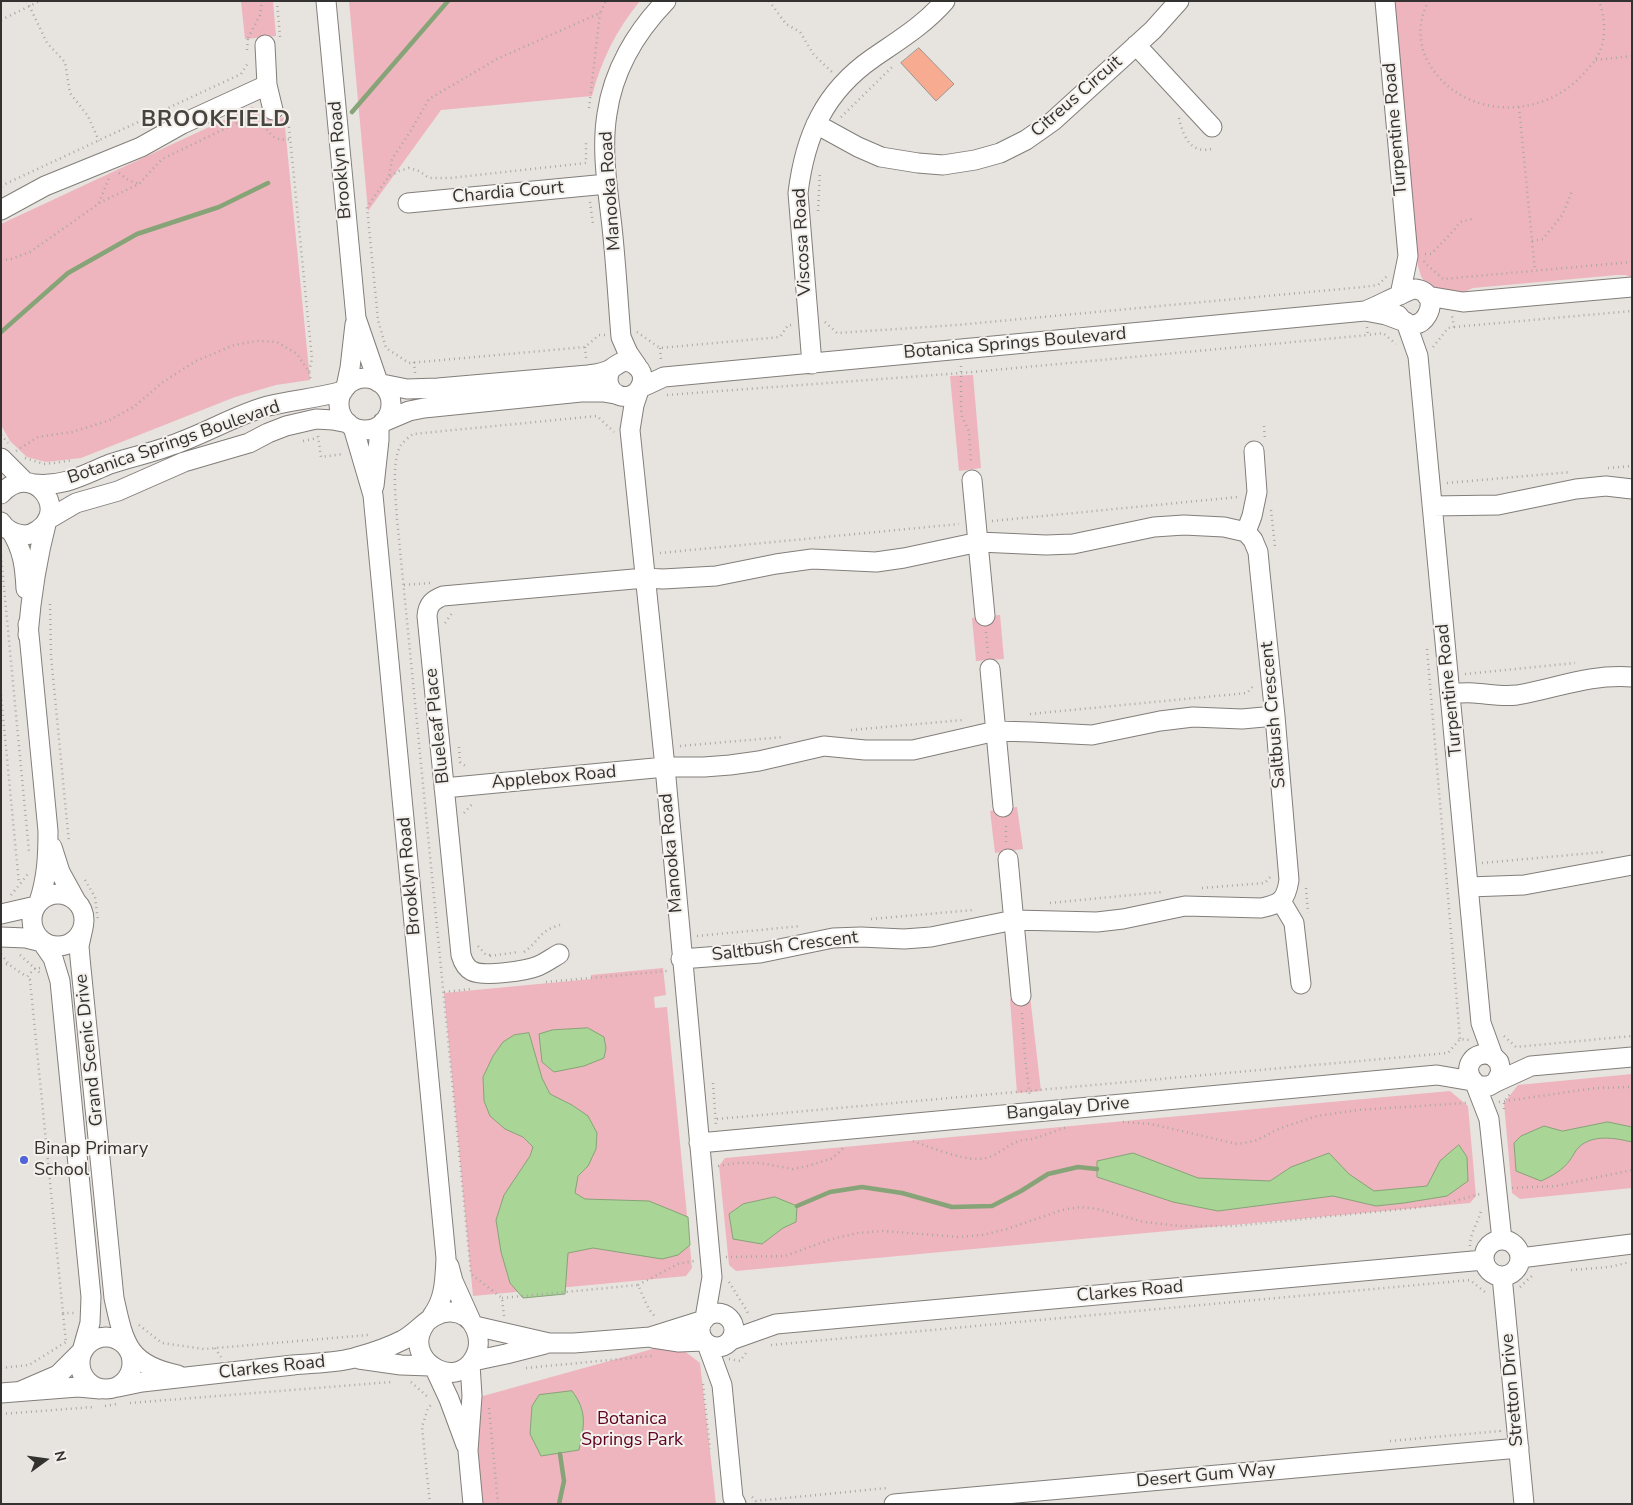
<!DOCTYPE html>
<html>
<head>
<meta charset="utf-8">
<style>
  body { margin:0 }
  #map { position:relative; width:1633px; height:1505px; overflow:hidden; background:#e7e3de; font-family:"Nunito Sans",sans-serif }
  canvas { display:block }
  .frame { position:absolute; inset:0; border:2px solid #333230; pointer-events:none }
  .north { position:absolute; left:20px; top:1435px; width:50px; height:50px; -webkit-text-stroke:4px #f4f0eb; paint-order:stroke; rotate:76deg; font-size:14px; font-weight:700; line-height:20px; text-align:center; color:#333230 }
  .north::after { content:''; display:block; margin:auto; width:18px; height:22px; background:#333230; clip-path:polygon(50% 0,100% 100%,50% 72%,0 100%) }
</style>
</head>
<body>
<div id="map">
<canvas width="1633" height="1505"></canvas>
<div class="frame"></div>
<div class="north">N</div>
</div>
<script>
const ctx = document.querySelector('canvas').getContext('2d');
ctx.lineJoin = 'round';
function paint(path, color) { ctx.fillStyle = color; ctx.fill(path, 'evenodd'); }
function stroke(path, color, width, dash) { ctx.strokeStyle = color; ctx.lineWidth = width; ctx.lineCap = dash ? 'butt' : 'round'; ctx.setLineDash(dash || []); ctx.stroke(path); }
function label(font, color, halo, rows, align = 'center') {
  ctx.font = font + ' "Nunito Sans",sans-serif'; ctx.lineWidth = 4; ctx.setLineDash([]); ctx.textBaseline = 'middle'; ctx.strokeStyle = halo; ctx.fillStyle = color; for (const [text, x, y, turn = 0] of rows) {
    ctx.save(); ctx.translate(x, y); ctx.rotate((+turn || 0) * Math.PI / 180); ctx.textAlign = isNaN(turn) ? turn : align; if (halo) ctx.strokeText(text, 0, 0); ctx.fillText(text, 0, 0); ctx.restore();
  }
}
paint(new Path2D(`
  M241,1H273L276,36L245,39Z
  M349,1H640C616,30 601,61 592,96L441,110L368,211Z
  M1393,1H1632V277L1625,275H1617L1473,288L1459,294L1446,296L1425,283L1421,276L1418,266Z
  M252,107L267,113L271,122L284,117L310,380L276,385L235,397L81,458L46,462L27,457L10,441L1,425V224Z
  M973,375L981,468L959,471L950,376Z
  M1000,615L1004,659L976,661L972,618Z
  M1017,807L1023,849L995,853L990,811Z
  M663,968L666,995L654,997L655,1008L667,1007L692,1268L686,1276L473,1296L444,993L591,979V975Z
  M1030,996L1041,1091L1017,1093L1010,999Z
  M1632,1074V1188L1520,1199L1512,1193L1504,1103L1518,1085Z
  M1450,1091L1468,1106L1476,1196L1470,1203L736,1271L729,1265L719,1166L725,1158Z
  M674,1343L700,1363L716,1504H475L465,1401Z`), '#eeb5be');
const water = new Path2D(`
  M588,1028L604,1037L606,1048L604,1058L584,1066L554,1072L542,1062L539,1034L552,1030Z
  M529,1033L542,1078L550,1094L572,1105L588,1116L597,1133L596,1149L588,1166L578,1176L575,1193L585,1199L649,1201L688,1217L690,1245L678,1255L662,1259L593,1248L568,1253L565,1294L523,1298L510,1283L501,1252L496,1220L504,1195L530,1156L533,1147L523,1137L505,1129L490,1116L484,1101L483,1077L493,1056L503,1042L514,1035Z
  M1608,1122L1632,1127V1142C1615,1138 1593,1134 1579,1147C1575,1151 1573,1156 1570,1160C1563,1170 1552,1176 1541,1181L1516,1171L1514,1143L1521,1136L1544,1126L1562,1131Z
  M1459,1145L1467,1157L1468,1181L1447,1196L1404,1203L1376,1206L1333,1196L1218,1211L1173,1202L1097,1177V1161L1133,1153L1198,1178L1270,1181L1291,1167L1329,1153L1349,1174L1374,1191L1427,1186L1440,1161Z
  M775,1197L797,1206L796,1222L783,1228L762,1244L733,1239L729,1214L743,1204Z
  M572,1391C588,1412 584,1426 579,1450L541,1456L530,1434L532,1406L539,1395Z`);
paint(water, '#a9d596');
stroke(water, '#86a477', 1);
stroke(new Path2D(`
  M352,112L448,1
  M1,332L68,273L137,234L219,207L268,183
  M797,1206L830,1192L862,1187L902,1193L952,1207L992,1206L1021,1191L1048,1174L1078,1167L1097,1169
  M559,1504L564,1481L560,1454`), '#86a477', 4.5);
const building = new Path2D(`
  M919,48L954,84L936,101L901,63Z`);
paint(building, '#f7ab91');
stroke(building, '#9a9492', 1);
const minor = new Path2D(`
  M326,1L356,318L378,382
  M1385,1L1408,256L1400,295
  M265,45L267,85L273,110
  M1136,45L1212,127
  M816,124L858,147L881,157L918,163L943,165L975,160L1000,153L1026,140L1053,121L1153,30L1179,1
  M408,203L607,184
  M1,210L45,186L141,147L182,124L267,85
  M1427,296L1463,302L1632,287
  M1365,311C1374,308 1410,289 1415,289C1448,293 1420,346 1398,315
  M1406,322L1418,356L1481,1023L1493,1056L1499,1062L1501,1072L1496,1082L1489,1086H1479L1475,1083C1460,1069 1474,1048 1493,1056
  M812,364L798,193C805,136 824,92 873,58C899,40 924,25 945,1
  M637,366L628,353L621,337C618,301 616,264 612,227C608,190 601,151 607,114C613,71 636,32 666,1
  M339 404a26 26 0 1 1 52 0a26 26 0 1 1-52 0Z
  M382,384L407,389L438,388L588,375C595,374 604,373 611,369C619,363 625,358 635,365C652,377 637,403 618,395C607,390 606,378 611,369
  M346,387L350,368L355,324
  M640,388L664,377L1365,311L1386,315L1405,322
  M639,390L634,405L630,430L665,767L712,1277L705,1318
  M383,422L409,411L424,408L581,392H603L615,394
  M353,427L373,495L446,1258C445,1279 445,1299 432,1316
  M1,458L25,482
  M972,480L985,616
  M34,484C64,487 83,475 110,464C131,457 152,453 172,445C205,434 235,415 268,406C293,400 318,398 343,391
  M374,486L379,440V426
  M1,494C32,460 70,509 38,530C34,533 29,535 24,535C14,534 6,530 1,522
  M1432,506L1498,505L1576,489L1606,486L1632,489
  M11,531C23,550 25,567 26,589
  M1246,532L1252,516L1257,492L1254,451
  M28,624L48,831C48,856 47,878 39,902
  M28,635C31,597 37,558 47,520L76,503L118,491L184,462L249,443L268,433L286,426L316,419L333,420L348,423
  M990,669L1003,807
  M1451,694C1458,693 1466,692 1474,693C1489,694 1502,697 1517,695C1558,688 1588,674 1632,677
  M444,788L665,767H704L730,765L759,761L824,746L865,750H913L996,731L1032,732L1092,735L1160,721L1193,717L1242,719L1275,716
  M52,847L60,872L76,901
  M1008,859L1021,996
  M1469,887L1524,885L1632,865
  M32 920a26 26 0 1 1 52 0a26 26 0 1 1-52 0Z
  M1281,901L1294,923L1301,984
  M1,914L36,906
  M83,928L79,946L80,958L114,1298C124,1344 128,1365 178,1375
  M1,937L26,938L42,942L53,958L60,981L91,1297L90,1323L82,1351L58,1375L21,1391
  M559,954C552,958 545,963 538,966C526,971 483,977 472,971C466,968 463,962 461,955L427,616C428,604 433,600 443,596L645,578L663,579L716,576L776,564L812,559L876,562L904,558L979,542L1046,545L1073,544L1154,527L1184,525L1224,527L1246,532L1253,540L1258,552L1260,573L1275,716L1289,880C1286,900 1281,904 1261,908L1185,906L1123,919L1097,922L1014,920L931,937L904,939L861,937L833,938L760,953L681,959
  M1496,1082L1531,1066L1632,1057
  M1475,1083L1489,1119L1502,1240
  M699,1143L1437,1075L1472,1081
  M1484 1258a18 18 0 1 1 36 0a18 18 0 1 1-36 0Z
  M1520,1258L1632,1244
  M449,1266L453,1281L471,1321
  M1502,1276L1524,1504
  M700 1330a17 17 0 1 1 34 0a17 17 0 1 1-34 0Z
  M475,1326L549,1343H574L650,1337L704,1320
  M80 1363a26 26 0 1 1 52 0a26 26 0 1 1-52 0Z
  M653,1338L679,1342L704,1341
  M731,1340L776,1324L1484,1260
  M707,1344L722,1385L733,1498L736,1504
  M359,1359L401,1365L430,1366
  M473,1361L506,1354L545,1344
  M470,1364L472,1396L468,1451L473,1504
  M435,1369L449,1399L466,1445
  M118,1387L142,1382C192,1376 243,1371 293,1365C312,1363 340,1363 357,1357C372,1353 389,1347 403,1340C420,1331 431,1311 451,1312C476,1313 485,1342 473,1360C455,1388 411,1364 420,1334C421,1331 423,1327 425,1324
  M1,1393L78,1387L100,1389
  M894,1504L1519,1448`);
stroke(minor, '#827e7a', 21);
stroke(new Path2D(`
  M27,1L47,43L65,62L70,93L88,116L99,141
  M277,1L280,37
  M769,1L786,24L800,32L814,55L832,72
  M1429,1C1418,19 1418,42 1427,60C1459,120 1543,122 1585,72C1588,68 1593,64 1595,60C1607,43 1606,20 1599,1
  M1,20L40,1
  M248,38L260,15L262,1
  M247,50L248,38
  M1596,60L1632,56
  M1519,107L1535,271
  M589,108L600,13
  M288,117L312,359L309,372
  M841,117L892,67
  M1179,118C1183,136 1191,156 1214,148
  M264,125C271,137 277,141 290,139
  M119,173L128,180L139,184
  M390,176L399,171L409,168L419,171L429,178H450L586,163V141
  M1,186L241,74L248,63
  M590,202L593,224
  M99,203L109,178
  M818,211L820,171
  M1532,241L1543,239L1563,214L1572,191
  M1425,254H1431C1441,243 1452,234 1460,222L1472,219
  M1,260L11,259L30,252L101,202L139,184L162,159L243,120L253,117L259,119
  M1424,261L1425,263L1443,279L1632,262
  M825,322L837,333L957,325L1363,287L1378,285L1387,276
  M1367,327L1368,335L1383,333L1396,344
  M1454,327L1632,311
  M637,332L660,348L780,337L788,325H792
  M605,335H599L585,347L409,363L386,348L378,320L367,207L389,176L392,159L410,132L429,99L497,59L600,13L606,1
  M585,347L586,358
  M1433,347L1448,328L1454,327L1452,316
  M660,348L661,361
  M414,362L415,373
  M961,366V408L962,417L969,431L971,464
  M667,395L962,373L1368,335
  M1264,426L1265,440
  M1,435L8,443
  M318,436L321,457L343,454
  M303,441L318,438
  M16,451L38,437L72,432L108,421L135,406L163,382L196,361L234,345L257,341L277,342L297,354L309,372L311,381
  M25,458L44,464L53,463
  M54,463L73,460
  M1608,468L1632,466
  M1447,483L1571,472
  M1271,510L1275,547
  M992,521L1238,497
  M660,553L959,524
  M1,556L29,852
  M404,585L430,583
  M50,604L51,656L69,843
  M445,623L452,613H454
  M986,632L988,654
  M1427,649L1460,1039
  M1465,674L1575,663
  M1,695L19,884
  M1030,714L1247,693L1255,684
  M851,730L963,720
  M680,746L784,737
  M459,747L460,762L468,768
  M464,813L473,803
  M1006,842V823
  M1482,863L1603,852
  M85,880L95,897L98,921
  M1202,888L1265,883L1271,876
  M1306,888L1308,913
  M11,895L28,874
  M1050,903L1162,892
  M871,919L973,910
  M697,936L801,926
  M478,946L486,955H490
  M524,952C540,941 538,931 560,925
  M1,954L8,963
  M20,955L40,973
  M490,956L518,952
  M1,965L8,964L27,977
  M40,968L34,969L27,977L30,980L63,1313H74
  M546,982L667,971
  M444,992L471,989
  M1022,1013L1025,1058L1030,1097
  M1504,1036L1516,1047L1632,1036
  M713,1083L716,1125
  M1499,1102L1596,1088L1632,1087
  M1504,1109V1102L1510,1094
  M717,1119L1448,1053L1460,1039L1469,1040
  M1123,1122L1151,1124L1237,1144L1255,1141L1281,1128L1317,1116L1358,1110L1466,1103
  M913,1141C929,1147 960,1159 977,1159C996,1159 1004,1146 1019,1141C1024,1139 1030,1140 1035,1138C1046,1135 1057,1130 1068,1127
  M718,1166L736,1163H760L793,1169L808,1166L833,1158L843,1148
  M1512,1188L1556,1186L1632,1170
  M1470,1246C1470,1233 1478,1223 1481,1211
  M726,1257L785,1256L832,1239L858,1233L883,1231L959,1237L982,1235L1007,1229L1062,1210L1080,1207L1097,1209L1144,1222L1181,1226H1233L1414,1208L1444,1204L1480,1194
  M1571,1270L1610,1267L1630,1262
  M729,1282L747,1311L749,1316
  M638,1285L678,1264L694,1261
  M1520,1287L1534,1274
  M502,1298L638,1285C643,1295 647,1310 656,1317
  M63,1314L66,1342
  M504,1316L502,1298L471,1274L397,519C396,501 391,460 401,445C404,441 409,437 413,434L597,416L614,432
  M139,1325L162,1343L204,1349L368,1335
  M771,1345L1470,1280L1485,1292L1488,1291
  M215,1348L221,1357
  M729,1359L740,1361L746,1353
  M1,1368L29,1365L66,1342
  M526,1368L652,1356
  M411,1382L429,1398
  M703,1384L710,1449
  M130,1403L391,1382
  M105,1406L117,1404
  M489,1408L498,1504
  M1,1414L94,1407
  M1390,1441L1500,1431L1499,1429
  M752,1497L756,1501L887,1488
  M430,1504L422,1427L428,1408L433,1403`), '#aaa7a3', 2.5, [1, 4]);
stroke(minor, '#fff', 19);
for (const [x, y, r, color] of [
  [24,1160,5,"#4f64d9"]
]) { const dot = new Path2D(); dot.arc(x, y, r, 0, 2 * Math.PI); ctx.fillStyle = color; ctx.fill(dot); stroke(dot, '#f4f0eb', 2); }
label('18px', '#333230', '#f4f0eb', [
  ["Citreus Circuit",1077,97,-41],
  ["Turpentine Road",1396,129,-95],
  ["Brooklyn Road",341,160,-95],
  ["Manooka Road",611,191,-94],
  ["Chardia Court",508,193,-5],
  ["Viscosa Road",803,242,-93],
  ["Botanica Springs Boulevard",1015,344,-5],
  ["Botanica Springs Boulevard",174,443,-19],
  ["Turpentine Road",1450,690,-96],
  ["Saltbush Crescent",1274,715,-95],
  ["Blueleaf Place",438,726,-96],
  ["Applebox Road",554,778,-5],
  ["Manooka Road",672,853,-95],
  ["Brooklyn Road",410,876,-95],
  ["Saltbush Crescent",785,947,-7],
  ["Grand Scenic Drive",90,1050,-96],
  ["Bangalay Drive",1068,1109,-5],
  ["Clarkes Road",1130,1292,-5],
  ["Clarkes Road",272,1368,-6],
  ["Stretton Drive",1513,1390,-95],
  ["Desert Gum Way",1206,1476,-5]
]);
label('18px', '#333230', '#f4f0eb', [
  ["Binap Primary",34,1150],
  ["School",34,1171]
], 'left');
label('18px', '#5f0024', '#f4f0eb', [
  ["Botanica",632,1420],
  ["Springs Park",632,1441]
]);
ctx.letterSpacing = '1px';
label('bold 22px', '#474440', '#f4f0eb', [
  ["BROOKFIELD",216,121]
]);
ctx.letterSpacing = '0px';
</script>
</body>
</html>
